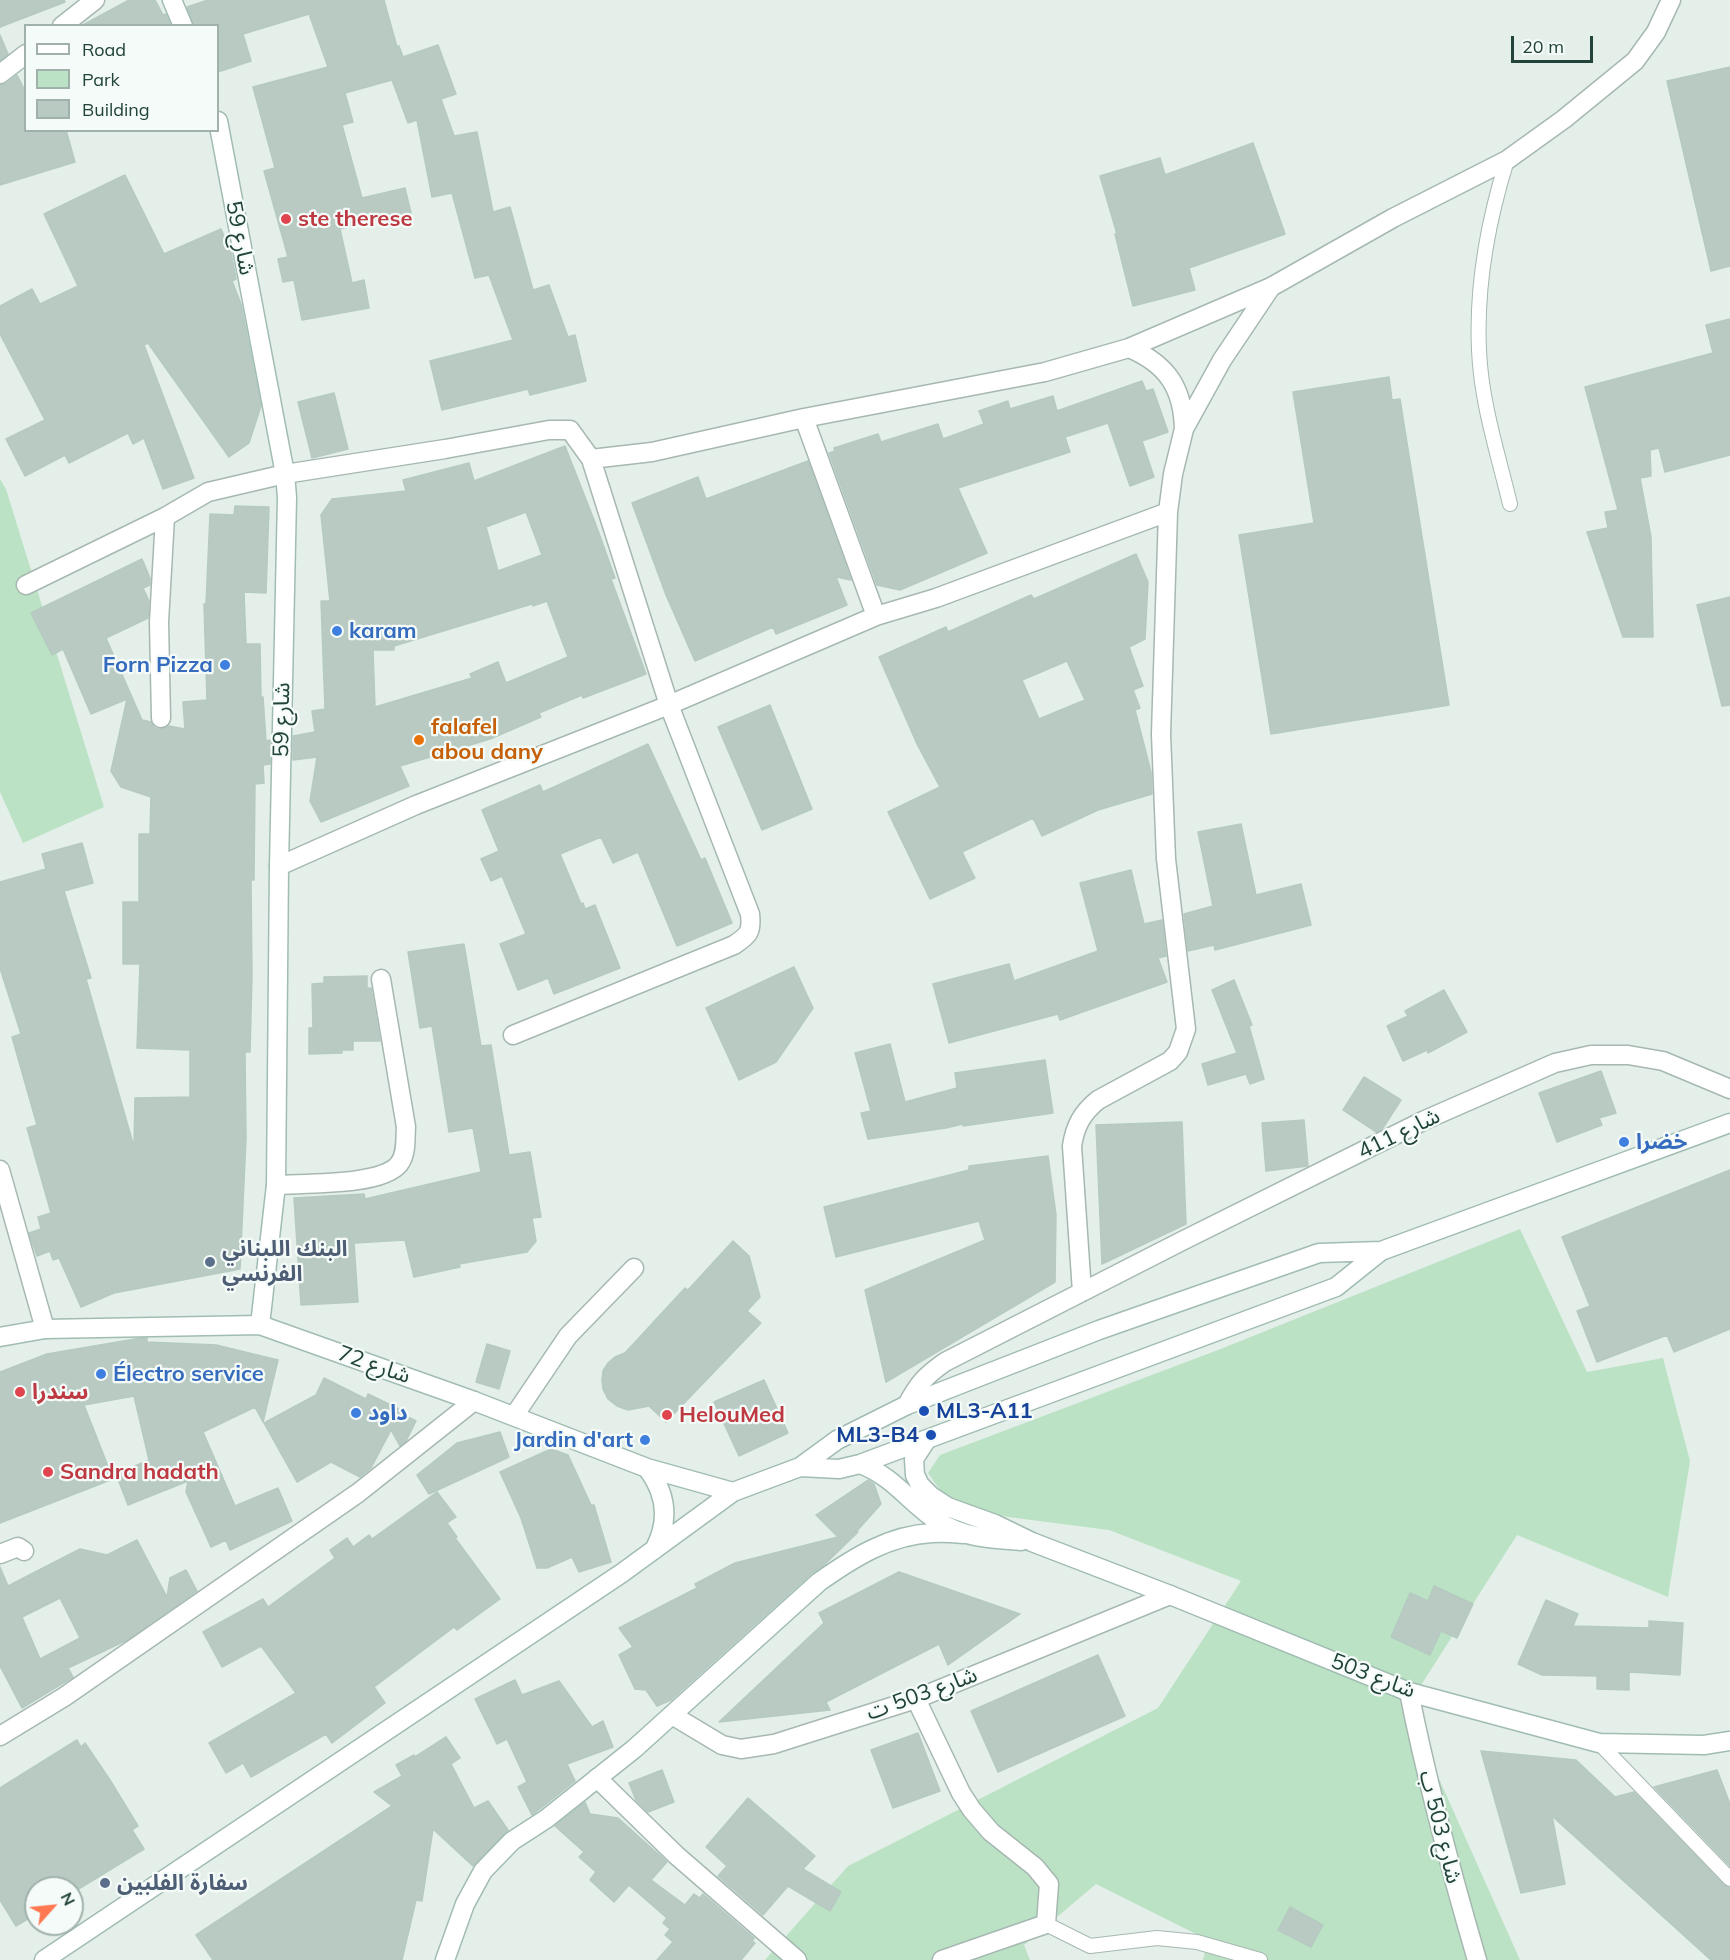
<!DOCTYPE html>
<html>
<head>
<meta charset="utf-8">
<style>
  body { margin:0 }
  #map { position:relative; width:1730px; height:1960px; overflow:hidden; background:#e4efea; font-family:Mulish,sans-serif }
  canvas { display:block }
  .legend { position:absolute; left:24px; top:24px; width:195px; height:108px; box-sizing:border-box; background:#f5fbf8; border:2px solid #a0b1ac; margin:0; padding:8px 10px; list-style:none; font-size:18px; color:#214339 }
  .legend li { display:flex; align-items:center; gap:12px; height:30px }
  .legend b { width:30px; border:2px solid #a0b1ac }
  .north { position:absolute; left:24px; top:1876px; width:60px; height:60px; box-sizing:border-box; background:#f5fbf8; border:2px solid #a0b1ac; border-radius:50%; rotate:63deg; font-size:16px; font-weight:700; line-height:24px; text-align:center; color:#214339 }
  .north::after { content:''; display:block; margin:auto; width:21px; height:27px; background:#ff7852; clip-path:polygon(50% 0,100% 100%,50% 72%,0 100%) }
  .scale { position:absolute; left:1511px; top:36px; width:82px; height:27px; box-sizing:border-box; border:3px solid #214339; border-top:0; padding-left:8px; font-size:18px; line-height:21px; white-space:nowrap; color:#214339; -webkit-text-stroke:4px #f5fbf8; paint-order:stroke }
</style>
</head>
<body>
<div id="map">
<canvas width="1730" height="1960"></canvas>
<ul class="legend">
<li><b style="height:8px;background:#fff"></b>Road</li>
<li><b style="height:16px;background:#bbe2c4"></b>Park</li>
<li><b style="height:16px;background:#b9cac3"></b>Building</li>
</ul>
<div class="north">N</div>
<div class="scale">20 m</div>
</div>
<script>
const ctx = document.querySelector('canvas').getContext('2d');
ctx.lineJoin = 'round';
function paint(path, color) { ctx.fillStyle = color; ctx.fill(path, 'evenodd'); }
function stroke(path, color, width, dash) { ctx.strokeStyle = color; ctx.lineWidth = width; ctx.lineCap = dash ? 'butt' : 'round'; ctx.setLineDash(dash || []); ctx.stroke(path); }
function label(font, color, halo, rows, align = 'center') {
  ctx.font = font + ' Mulish,"Noto Sans Arabic",sans-serif'; ctx.lineWidth = 4.5; ctx.setLineDash([]); ctx.textBaseline = 'middle'; ctx.strokeStyle = halo; ctx.fillStyle = color; for (const [text, x, y, turn = 0] of rows) {
    ctx.save(); ctx.translate(x, y); ctx.rotate((+turn || 0) * Math.PI / 180); ctx.textAlign = isNaN(turn) ? turn : align; if (halo) ctx.strokeText(text, 0, 0); ctx.fillText(text, 0, 0); ctx.restore();
  }
}
paint(new Path2D(`
  M0,479L6,489L104,807L23,843L0,792Z
  M1520,1229L1587,1372L1663,1358L1690,1461L1668,1597L1517,1535L1407,1707L1520,1960H1203L1208,1940L1096,1884L1024,1945L1030,1960H765L848,1866L1158,1708L1241,1581L1109,1530L1008,1517L981,1510L942,1493L928,1473L940,1455L1218,1350Z`), '#bbe2c4');
const building = new Path2D(`
  M0,0H64L65,2L0,27Z
  M129,0H155L163,15L166,14L171,26H81Z
  M208,0H384L397,47L399,46L403,57L438,45L456,94L441,99L454,136L477,132L493,212L510,207L533,290L549,285L568,337L575,335L586,381L530,395L528,389L442,410L430,361L513,340L489,275L475,278L452,193L432,197L417,120L408,123L392,80L345,93L353,122L342,125L362,198L405,188L411,213L388,218L387,217L340,229L352,283L364,280L369,308L302,320L294,280L283,282L278,259L288,257L264,171L275,168L253,87L328,67L309,14L243,34L251,61L218,72V26H194L187,7Z
  M0,35L8,54L0,60Z
  M1730,67V266L1711,271L1667,81Z
  M17,75L26,93V130H66L75,162L0,185V85L7,83Z
  M1253,143L1285,234L1189,268L1195,290L1133,306L1115,234H1117L1100,176L1160,158L1165,175Z
  M125,175L164,254L221,229L231,252L236,279L232,281L241,304L261,406L249,443L229,457L148,343L144,345L194,478L163,489L144,438L133,444L128,433L69,463L65,455L25,476L6,439L45,420L0,334V306L32,289L40,304L78,286L44,214Z
  M1730,319V455L1665,472L1659,448L1650,450L1651,476L1640,478L1651,537L1653,637H1623L1587,532L1608,528L1605,512L1618,510L1585,387L1713,353L1706,325Z
  M1389,377L1392,400L1400,399L1449,705L1271,734L1239,535L1314,523L1293,392Z
  M1142,381L1146,391L1153,389L1168,432L1142,441L1154,477L1130,486L1108,423L1065,437L1070,452L958,488L987,553L900,590L877,585L829,453L835,451L834,448L878,434L881,442L938,424L943,439L984,424L979,411L1008,401L1010,409L1053,396L1057,411Z
  M334,393L348,449L312,458L298,402Z
  M565,446L596,525L615,578L611,579L646,674L583,698L582,695L539,713L541,717L490,739L400,766L409,786L321,822L310,801L317,757L293,760V736L315,732L312,711L325,709L321,601H330L321,515L332,499L406,491L403,480L469,463L474,481ZM526,512L542,555L498,571L486,527ZM547,601L568,657L506,683L498,662L470,674L472,678L375,707L373,650H394V646L532,604L533,606Z
  M808,461L851,580L836,577L847,605L776,634L773,627L695,661L666,595L632,503L698,477L706,499Z
  M235,506L269,507L266,593L244,592L246,644H260L261,697H263L266,741L270,740V764L263,765L264,783L255,784L254,880H251L252,975L250,1052H245L246,1138L240,1269L114,1293L81,1307L59,1258L53,1260L50,1251L37,1256L29,1233L41,1229L38,1217L51,1213L27,1128L37,1125L12,1037L21,1034L0,968V882L46,869L42,854L82,843L93,883L64,891L91,978L86,979L134,1147L135,1098L190,1097V1050L137,1048L140,964H123V902H139V834H150L151,797L121,787L111,771L127,699L91,714L63,649L52,655L31,613L142,559L150,578V585L143,588L149,601L148,618L106,638L142,720L151,722L155,728L161,729L169,726L185,729L183,702L207,700L204,604H206L210,514L234,515Z
  M1136,554L1148,582L1145,639L1129,647L1143,686L1133,690L1140,708L1135,710L1151,772L1152,794L1098,810L1042,836L1033,818L962,852L975,878L930,899L888,812L940,787L917,744L879,657L946,627L948,632L1031,595L1034,599ZM1067,661L1085,700L1039,719L1022,680Z
  M1730,597V705L1722,706L1697,605Z
  M770,705L812,809L762,830L718,727Z
  M648,744L701,860L705,858L732,923L677,946L638,852L613,863L601,837L560,854L581,904L583,903L585,909L595,905L620,968L554,994L548,978L518,990L500,944L526,934L502,876L491,881L481,859L499,851L482,810L540,785L543,792Z
  M1241,824L1256,895L1301,884L1311,925L1215,950L1214,945L1188,951L1184,914L1213,906L1198,832Z
  M1131,870L1144,924L1162,920L1166,956L1158,958L1167,982L1060,1020L1058,1014L949,1043L933,984L1009,964L1014,981L1098,951L1080,883Z
  M464,944L481,1046L491,1045L509,1155L530,1152L541,1217L532,1218L536,1241L527,1252L459,1264L460,1267L414,1277L405,1240L354,1243L358,1302L301,1305L294,1198L364,1194L365,1199L481,1172L473,1128L449,1132L432,1026L420,1028L408,952Z
  M794,967L813,1008L776,1062L739,1080L706,1008Z
  M367,976V988H371L380,1041H353V1050H342V1053L309,1054V1028H313L312,984L324,983V977Z
  M1234,980L1252,1025L1249,1026L1264,1079L1250,1084L1246,1074L1208,1085L1202,1064L1237,1053L1212,990Z
  M1444,990L1467,1032L1428,1053L1427,1050L1403,1061L1387,1026L1408,1016L1405,1011Z
  M890,1044L905,1102L957,1088L955,1073L1045,1060L1053,1113L963,1126V1124L946,1128L868,1139L861,1113L871,1111L855,1053Z
  M1601,1071L1616,1113L1599,1118L1602,1125L1557,1142L1539,1093Z
  M1364,1077L1401,1100L1383,1128L1376,1132L1343,1110Z
  M1304,1120L1308,1166L1266,1171L1262,1123Z
  M1182,1122L1186,1224L1102,1264L1096,1125Z
  M1048,1156L1056,1215L1055,1282L886,1382L865,1290L985,1240L979,1221L836,1257L824,1207L969,1170V1166Z
  M1730,1170V1329L1674,1352L1667,1335L1597,1362L1577,1311L1590,1306L1562,1237Z
  M733,1241L749,1256L760,1297L747,1311L761,1323L666,1422L649,1406L628,1410L617,1406L608,1399L603,1389L602,1380L603,1371L608,1363L615,1357L625,1353L685,1288L688,1290Z
  M141,1338H147V1342L216,1345L278,1360L263,1422L255,1407L203,1432L235,1506L278,1488L292,1521L230,1550L226,1540L211,1547L186,1492L188,1481L128,1505L116,1474L149,1460L134,1396L84,1405L113,1479L0,1523V1372L47,1354Z
  M487,1344L510,1351L499,1389L476,1382Z
  M324,1378L366,1399L368,1394L401,1410L400,1413L416,1421L406,1441L400,1446L391,1430L371,1468L360,1477L331,1462L297,1482L264,1423L316,1395Z
  M764,1380L788,1433L739,1456L714,1402Z
  M500,1432L509,1457L429,1494L417,1475L457,1443Z
  M551,1449L568,1455L591,1505H594L611,1562L579,1572L572,1557L547,1568H537L521,1518L500,1472Z
  M868,1480L874,1484L881,1504L855,1533L858,1532L823,1566L811,1574L671,1700L657,1706L646,1690L635,1689L619,1655L633,1647L619,1628L697,1588L695,1584L735,1563L838,1537L816,1515Z
  M437,1492L456,1517L447,1523L457,1537L455,1538L500,1599L457,1630L454,1627L374,1687L385,1703L332,1743L326,1734L251,1777L243,1763L226,1773L209,1743L296,1693L261,1646L222,1667L203,1632L263,1599L268,1607L335,1558L330,1550L347,1538L353,1547L369,1535L372,1539Z
  M137,1540L167,1597L170,1578L186,1570L197,1591L127,1640L68,1668L73,1677L22,1708L0,1666V1567L8,1586L80,1549L107,1555ZM60,1598L80,1638L40,1659L22,1617Z
  M899,1572L1020,1614L948,1665L939,1644L826,1702L830,1710L719,1722L824,1623L819,1613Z
  M1434,1586L1473,1604L1457,1638L1441,1631L1430,1655L1391,1637L1410,1593L1428,1601Z
  M1546,1600L1578,1614L1573,1626L1649,1628V1621L1683,1623L1680,1675L1629,1672V1690L1597,1689V1676L1542,1675L1518,1664Z
  M1098,1655L1125,1716L998,1772L971,1711Z
  M515,1680L522,1695L559,1681L592,1727L603,1721L613,1747L567,1764L575,1781L532,1815L518,1787L527,1782L507,1739L497,1744L475,1699Z
  M918,1733L940,1791L893,1808L871,1750Z
  M446,1737L460,1758L451,1764L474,1808L488,1801L508,1830L473,1866L433,1829L422,1901L416,1900L402,1960H213L196,1935L392,1806L374,1792L402,1776L396,1765L414,1755L415,1757Z
  M77,1740L81,1747L85,1743L110,1780L138,1826L132,1830L144,1849L72,1893V1888H36V1914L16,1926L0,1900V1788Z
  M1481,1751L1576,1760L1615,1797L1634,1792L1724,1885L1730,1888V1960H1711L1552,1816L1565,1884L1521,1893Z
  M662,1770L674,1802L648,1812L636,1800L629,1783Z
  M1717,1770L1730,1804V1866L1654,1787Z
  M748,1798L815,1856L803,1869L841,1892L830,1911L788,1886L763,1915L718,1876L727,1866L706,1847Z
  M585,1802L590,1814L618,1818L667,1862L651,1880L685,1905L694,1894L700,1898L703,1894L754,1938L752,1941L755,1943L741,1960H657L673,1942L665,1935L670,1929L663,1923L667,1918L629,1885L614,1902L590,1880L596,1872L579,1857L584,1852L555,1826Z
  M1290,1907L1323,1925L1311,1947L1278,1930Z`);
paint(building, '#b9cac3');
stroke(building, '#b5cac1', 1.5);
const lane = new Path2D(`
  M1507,160C1488,221 1476,286 1479,350C1481,402 1498,454 1510,504
  M1599,1743L1730,1879
  M1046,1924L1090,1946L1157,1938L1197,1942L1260,1960`);
const street = new Path2D(`
  M62,26L95,0
  M0,74L26,54
  M1129,348C1167,364 1183,388 1184,429
  M804,418L876,616
  M591,459L652,452L804,418L1045,372L1129,348L1271,287L1393,218L1507,160L1564,119L1635,61L1656,32L1671,0
  M26,585L165,517L208,492L285,474L445,449L549,430H570L591,459L669,705L750,914C752,932 749,935 734,945L513,1035
  M161,718L159,622L165,517
  M279,866L416,805L669,705L876,616L936,598L1168,512
  M0,1170L45,1329
  M276,1185C304,1183 382,1186 399,1164C407,1154 405,1139 406,1127L381,979
  M1082,1292L1072,1146C1075,1126 1082,1113 1098,1100L1170,1061L1178,1052L1186,1029L1166,859L1161,734L1168,512L1173,474L1184,429L1222,360L1271,287
  M907,1405C918,1384 925,1376 945,1362L1182,1241L1425,1120L1555,1063L1591,1055H1628L1663,1061L1730,1089
  M514,1416L568,1336L634,1268
  M0,1554L18,1547L24,1551
  M1409,1692C1427,1783 1451,1871 1477,1960
  M916,1699L961,1793L972,1810L991,1832L1035,1867L1049,1884L1046,1924L942,1960
  M672,1715L722,1745L741,1749L774,1744L916,1699L1170,1595
  M0,1736L64,1697L358,1493L474,1401
  M597,1778L676,1855L797,1960`);
const secondary = new Path2D(`
  M172,0L183,26
  M218,121L285,474L287,497L279,866L276,1185L260,1325
  M0,1337L45,1329L260,1325L474,1401L647,1468L733,1492
  M927,1439L914,1459L915,1475L920,1485L931,1496L948,1507L995,1524L1032,1542L1170,1595L1409,1692L1599,1743L1704,1745L1730,1741
  M860,1464C895,1477 910,1504 939,1522C964,1538 993,1539 1021,1541
  M800,1467L839,1469L860,1464L1336,1287L1381,1251
  M647,1468C667,1494 670,1521 654,1550
  M44,1960L622,1573L733,1492L800,1467L837,1440L907,1405L1099,1330L1319,1253L1381,1251L1730,1123
  M445,1960L465,1904L483,1871L512,1841L546,1819L634,1749L819,1582C853,1558 889,1535 932,1533C943,1532 954,1533 964,1534`);
stroke(lane, '#a6b8b1', 16);
stroke(street, '#a6b8b1', 21);
stroke(secondary, '#a1bcb2', 21);
stroke(lane, '#fff', 14);
stroke(street, '#fff', 18);
stroke(secondary, '#fff', 18);
for (const [x, y, r, color] of [
  [286,219,6,"#e0444e"],
  [337,631,6,"#3f7fe0"],
  [225,665,6,"#3f7fe0"],
  [419,740,6,"#e8710a"],
  [1624,1142,6,"#3f7fe0"],
  [210,1262,6,"#5c6f8a"],
  [101,1374,6,"#3f7fe0"],
  [20,1392,6,"#e0444e"],
  [924,1411,6,"#1a4fb4"],
  [356,1413,6,"#3f7fe0"],
  [667,1415,6,"#e0444e"],
  [931,1435,6,"#1a4fb4"],
  [645,1440,6,"#3f7fe0"],
  [48,1472,6,"#e0444e"],
  [105,1883,6,"#5c6f8a"]
]) { const dot = new Path2D(); dot.arc(x, y, r, 0, 2 * Math.PI); ctx.fillStyle = color; ctx.fill(dot); stroke(dot, '#f5fbf8', 2); }
label('bold 22px', '#be3a42', '#f5fbf8', [
  ["ste therese",298,219],
  ["سندرا",32,1392],
  ["HelouMed",679,1415],
  ["Sandra hadath",60,1472]
], 'left');
label('22px', '#214339', '#f5fbf8', [
  ["شارع 59",240,238,79],
  ["شارع 59",282,720,-89],
  ["شارع 411",1399,1134,-26],
  ["شارع 72",374,1365,19],
  ["شارع 503",1373,1676,21],
  ["شارع 503 ت",922,1694,-20],
  ["شارع 503 ب",1440,1827,76]
]);
label('bold 22px', '#366cbe', '#f5fbf8', [
  ["karam",349,631],
  ["Forn Pizza",213,665,"right"],
  ["خضرا",1636,1142],
  ["Électro service",113,1374],
  ["داود",368,1413],
  ["Jardin d'art",633,1440,"right"]
], 'left');
label('bold 22px', '#c56008', '#f5fbf8', [
  ["falafel",431,727],
  ["abou dany",431,752]
], 'left');
label('bold 22px', '#4e5e75', '#f5fbf8', [
  ["البنك اللبناني",222,1249],
  ["الفرنسي",222,1274],
  ["سفارة الفلبين",117,1883]
], 'left');
label('bold 22px', '#164399', '#f5fbf8', [
  ["ML3-A11",936,1411],
  ["ML3-B4",919,1435,"right"]
], 'left');
</script>
</body>
</html>
